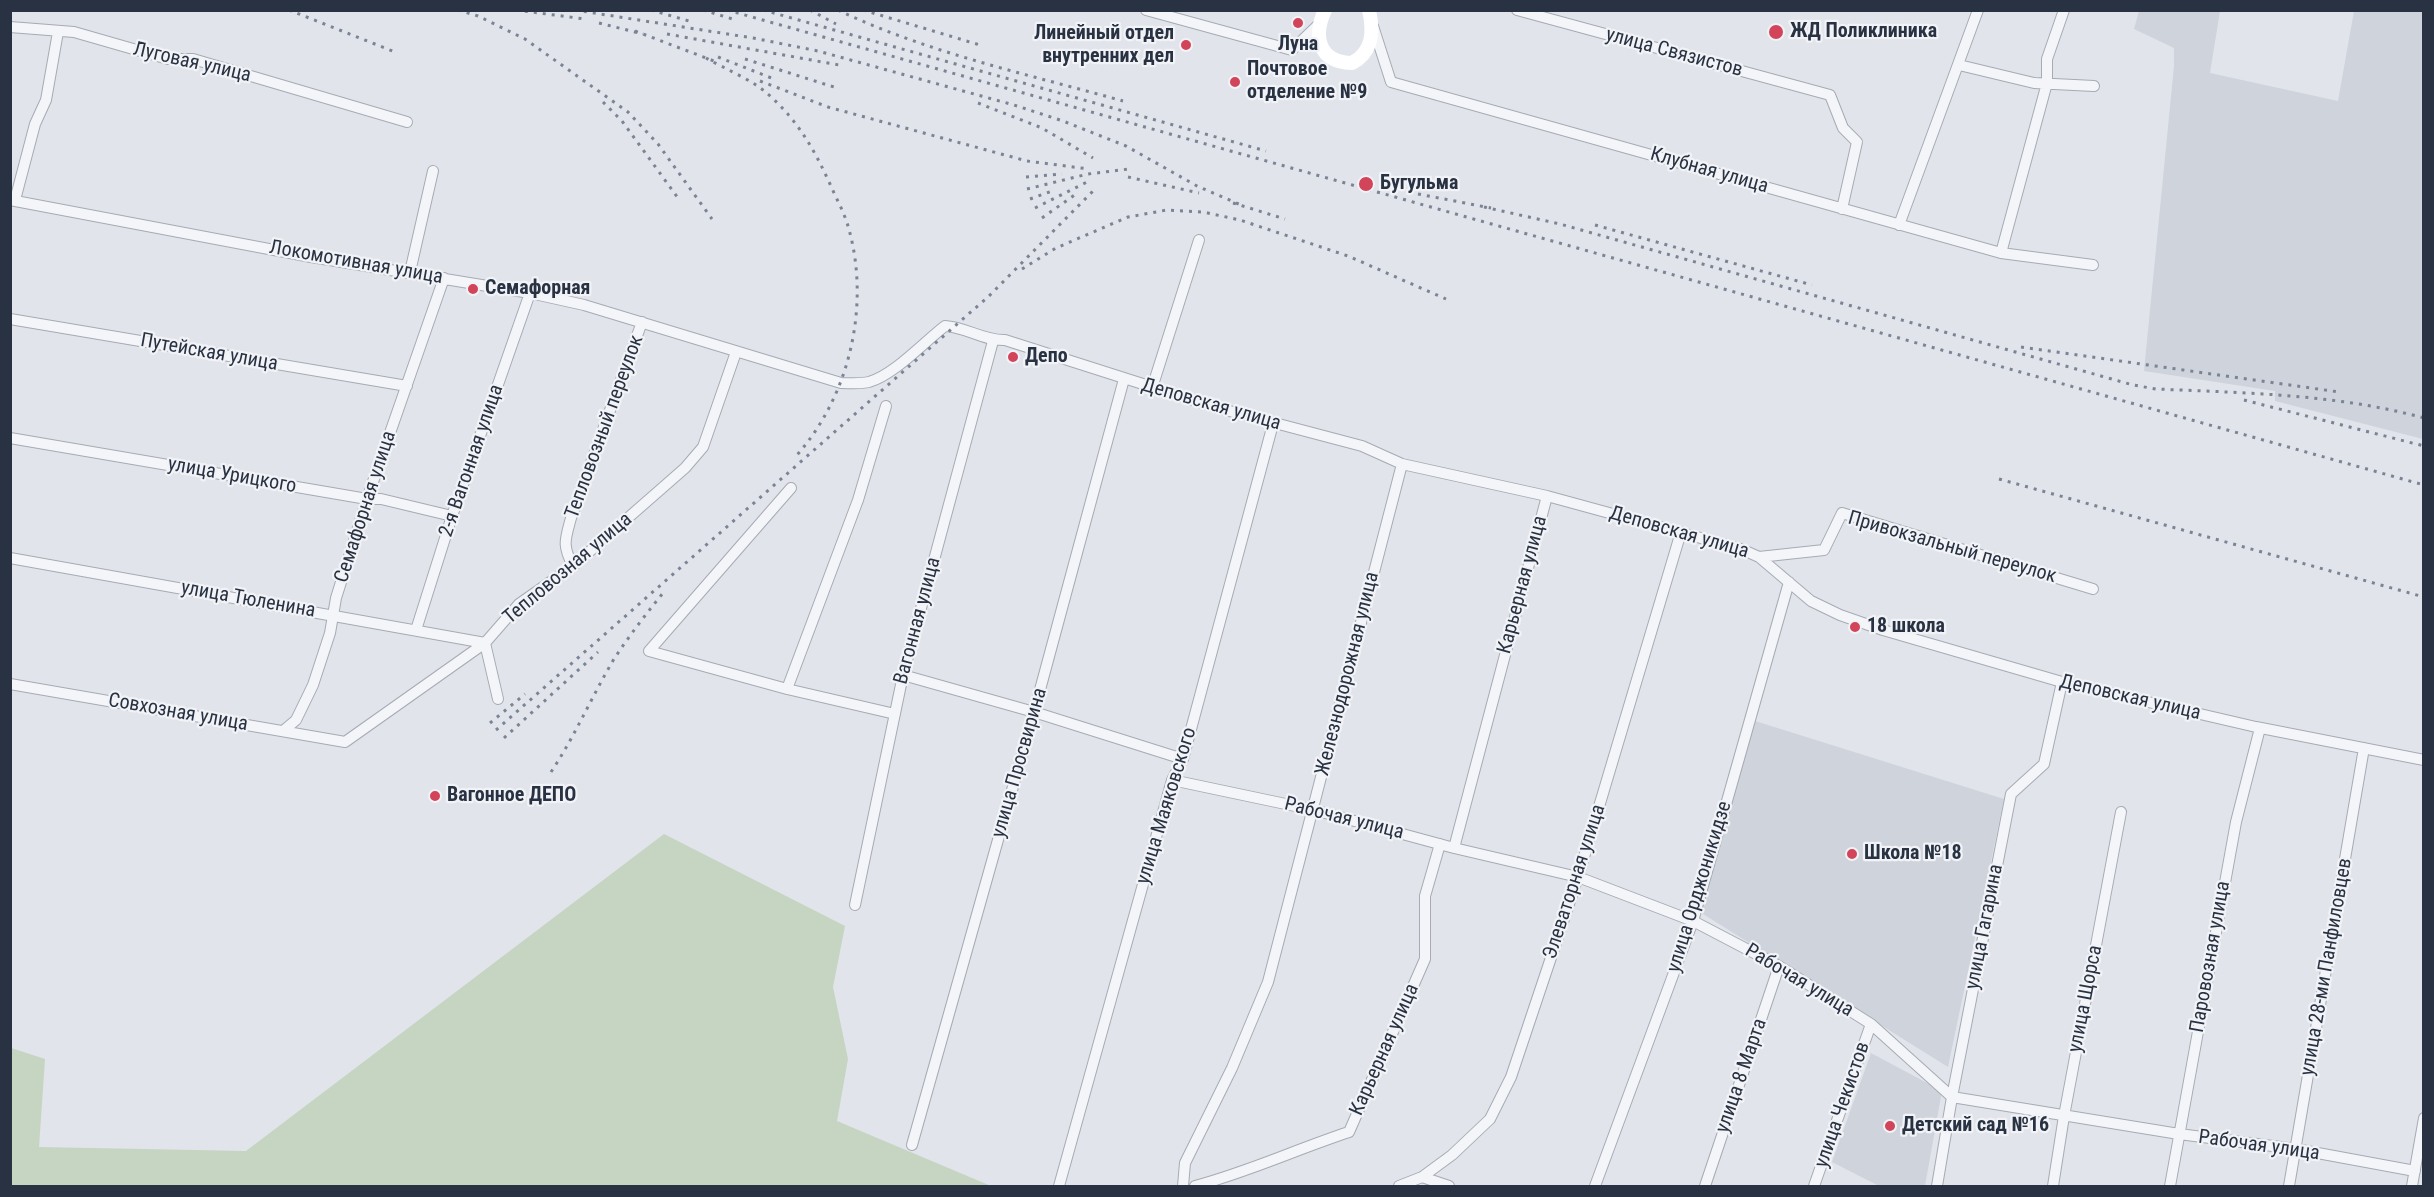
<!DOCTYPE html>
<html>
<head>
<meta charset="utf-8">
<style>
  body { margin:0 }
  #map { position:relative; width:2434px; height:1197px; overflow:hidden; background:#e1e4ea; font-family:"Roboto Condensed",sans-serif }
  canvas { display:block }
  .frame { position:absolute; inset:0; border:12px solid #293242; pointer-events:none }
</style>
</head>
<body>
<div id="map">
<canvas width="2434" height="1197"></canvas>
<div class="frame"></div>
</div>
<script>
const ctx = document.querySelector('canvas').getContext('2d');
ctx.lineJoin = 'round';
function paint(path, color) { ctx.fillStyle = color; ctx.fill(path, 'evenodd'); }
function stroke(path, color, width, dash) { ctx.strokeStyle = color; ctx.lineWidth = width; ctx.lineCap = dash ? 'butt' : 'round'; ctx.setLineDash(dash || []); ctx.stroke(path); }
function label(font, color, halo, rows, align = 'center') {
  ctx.font = font + ' "Roboto Condensed",sans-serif'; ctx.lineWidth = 4.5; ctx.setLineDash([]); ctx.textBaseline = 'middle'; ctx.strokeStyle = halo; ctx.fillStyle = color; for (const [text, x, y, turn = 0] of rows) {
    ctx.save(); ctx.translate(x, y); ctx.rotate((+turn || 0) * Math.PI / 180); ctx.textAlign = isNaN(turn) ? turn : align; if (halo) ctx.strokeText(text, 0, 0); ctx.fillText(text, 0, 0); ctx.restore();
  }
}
paint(new Path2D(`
  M2139,11H2220L2210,73L2338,101L2354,11H2423V439L2275,401V391L2144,371L2174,66V48L2134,29Z
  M1752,720L2004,799L1948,1067L1695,909Z
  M1871,1053L1942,1091L1925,1186H1879L1832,1162Z`), '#cfd3dc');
paint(new Path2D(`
  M664,834L845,926L833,987L848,1059L837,1121L991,1186H11V1048L45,1059L39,1147L246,1151Z`), '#c6d4c2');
const street = new Path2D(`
  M1146,10L1292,50L1318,25
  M1517,10L1830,95L1843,128L1857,142L1842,209
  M1373,26L1391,82L2001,253L2093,265
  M10,27L74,32L168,59H193L407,122
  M1959,65L2034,83L2094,86
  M10,200L311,257L530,293L584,305L841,383C851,383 860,384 869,382C894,375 924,342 945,326C966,327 984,341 1005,340L1218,408L1362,446L1402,464L1547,496L1741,549L1759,557L1811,601L1840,615L1883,630L2062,682L2256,727L2424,760
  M15,200L35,124L46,100L58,32
  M1899,225L1978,10
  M2001,253L2047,83V59L2064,10
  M410,272L433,171
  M10,319L407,386
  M1152,388L1199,240
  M886,406L858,500L787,689L895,714
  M10,438L367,499H381L452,516
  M1759,557L1824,550L1842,513L2093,589
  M10,558L485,643L498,699
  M573,566C562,545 565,540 571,518L642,322
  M416,630L452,516L530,293
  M903,675L1034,712L1183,759
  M10,684L345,742L485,643L519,604L573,566L685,468L703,447L736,352
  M787,689L649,651L791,488
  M283,731L296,720L313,685L330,633L336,598L367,499L444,278
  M1172,780L1314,810L1454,848L1578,877L1693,921L1779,966L1871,1024L1952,1097L2179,1134L2296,1149L2415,1171
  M1454,848L1547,496
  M855,905L903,675L993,341
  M912,1145L1034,712L1124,379
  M1422,1177L1449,1186
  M1059,1186L1172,780L1183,759L1273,424
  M1183,1186L1185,1163L1232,1068L1268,982L1402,464
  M1195,1186C1248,1172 1297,1149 1349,1132L1425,959V896L1440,844
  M1399,1186L1422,1177L1452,1155L1490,1119L1511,1077L1578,877L1681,532
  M1595,1186L1693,921L1789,582
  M1705,1186L1779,966
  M1814,1186L1871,1024
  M1937,1186L1952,1097L2011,794L2044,764L2062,682
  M2053,1186L2064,1116L2121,812
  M2170,1186L2236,822L2260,728
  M2289,1186L2364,748
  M2412,1186L2424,1118`);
stroke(street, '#a6abb4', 12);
stroke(street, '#f4f5f8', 10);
stroke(new Path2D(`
  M1325,10C1313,36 1318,62 1352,63C1373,52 1374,32 1369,10`), '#fff', 14);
stroke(new Path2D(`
  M289,10L395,52
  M458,10L478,16L525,39L628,112L658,144L712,219
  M516,10L585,19
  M575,10L753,38L818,51L1014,105L1063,121L1126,146L1197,186L1241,205
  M651,10L689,21
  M703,10L736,20
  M727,10L2424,485
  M763,10L1266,151
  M810,10L836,24
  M838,10C928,53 1027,74 1123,101
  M863,10L980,45
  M599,23L643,34
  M635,31L714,61
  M667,34L839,65
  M718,57L774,79
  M706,58C725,69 753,80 769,95C798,121 814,149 830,184C836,198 844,212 848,226C871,304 850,396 796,456
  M745,59L834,87
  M760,81L828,107L1027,161L1089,169
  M603,102L622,121L678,198
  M978,103L1042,128L1093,158
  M1026,177L1062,174
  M1128,177L1199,193
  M1027,189L1088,174L1129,169
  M1418,194L1491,208
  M1030,199L1055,190
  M1233,203L1285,219
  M1484,207L1560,224L2133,385L2156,389C2246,393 2337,394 2424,418
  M1035,208L1091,180
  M1042,218L1076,194
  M1595,225L1812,285
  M1022,269L1056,248L1128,217L1167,210L1203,212L1240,220L1348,256L1446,299
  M2021,347L2339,392
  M2244,400L2424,446
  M1999,479L2424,597
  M490,723L525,694
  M496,730L989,296L1096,188
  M504,738L598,652
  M551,772C575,736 592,696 614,659C629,636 646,614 663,593`), '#7a8494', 3, [3, 6]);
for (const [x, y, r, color] of [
  [1298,23,6,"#d14459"],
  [1776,32,8,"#d14459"],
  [1186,45,6,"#d14459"],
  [1235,82,6,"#d14459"],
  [1366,184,8,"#d14459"],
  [473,289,6,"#d14459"],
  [1013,357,6,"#d14459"],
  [1855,627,6,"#d14459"],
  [435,796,6,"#d14459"],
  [1852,854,6,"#d14459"],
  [1890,1126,6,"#d14459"]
]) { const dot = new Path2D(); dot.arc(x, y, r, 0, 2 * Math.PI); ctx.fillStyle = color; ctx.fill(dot); stroke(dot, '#f1f3f7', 2); }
label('bold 20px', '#293242', '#f1f3f7', [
  ["ЖД Поликлиника",1790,32],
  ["Линейный отдел",1174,34,"right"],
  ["внутренних дел",1174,57,"right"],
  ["Луна",1298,45,"center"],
  ["Почтовое",1247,70],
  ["отделение №9",1247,93],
  ["Бугульма",1380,184],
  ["Семафорная",485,289],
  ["Депо",1025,357],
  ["18 школа",1867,627],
  ["Вагонное ДЕПО",447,796],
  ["Школа №18",1864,854],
  ["Детский сад №16",1902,1126]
], 'left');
label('20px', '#293242', '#f1f3f7', [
  ["улица Связистов",1674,53,15],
  ["Луговая улица",192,63,13],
  ["Клубная улица",1709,171,16],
  ["Локомотивная улица",356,263,10],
  ["Путейская улица",209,353,10],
  ["Деповская улица",1211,405,16],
  ["Тепловозный переулок",605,427,-70],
  ["2-я Вагонная улица",472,461,-71],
  ["улица Урицкого",232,476,10],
  ["Семафорная улица",366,507,-72],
  ["Деповская улица",1679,533,16],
  ["Привокзальный переулок",1952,548,16],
  ["Тепловозная улица",568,569,-40],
  ["Карьерная улица",1523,585,-75],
  ["улица Тюленина",248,600,10],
  ["Вагонная улица",918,621,-75],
  ["Железнодорожная улица",1348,674,-76],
  ["Деповская улица",2130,698,13],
  ["Совхозная улица",178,713,10],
  ["улица Просвирина",1020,763,-74],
  ["улица Маяковского",1167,806,-73],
  ["Рабочая улица",1344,819,14],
  ["Элеваторная улица",1575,882,-72],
  ["улица Орджоникидзе",1700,887,-73],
  ["улица Гагарина",1985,927,-79],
  ["Паровозная улица",2211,957,-80],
  ["улица 28-ми Панфиловцев",2327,967,-80],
  ["Рабочая улица",1799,981,31],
  ["улица Щорса",2086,999,-79],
  ["Карьерная улица",1385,1050,-66],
  ["улица 8 Марта",1742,1076,-71],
  ["улица Чекистов",1843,1105,-71],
  ["Рабочая улица",2259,1146,8]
]);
</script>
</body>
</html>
